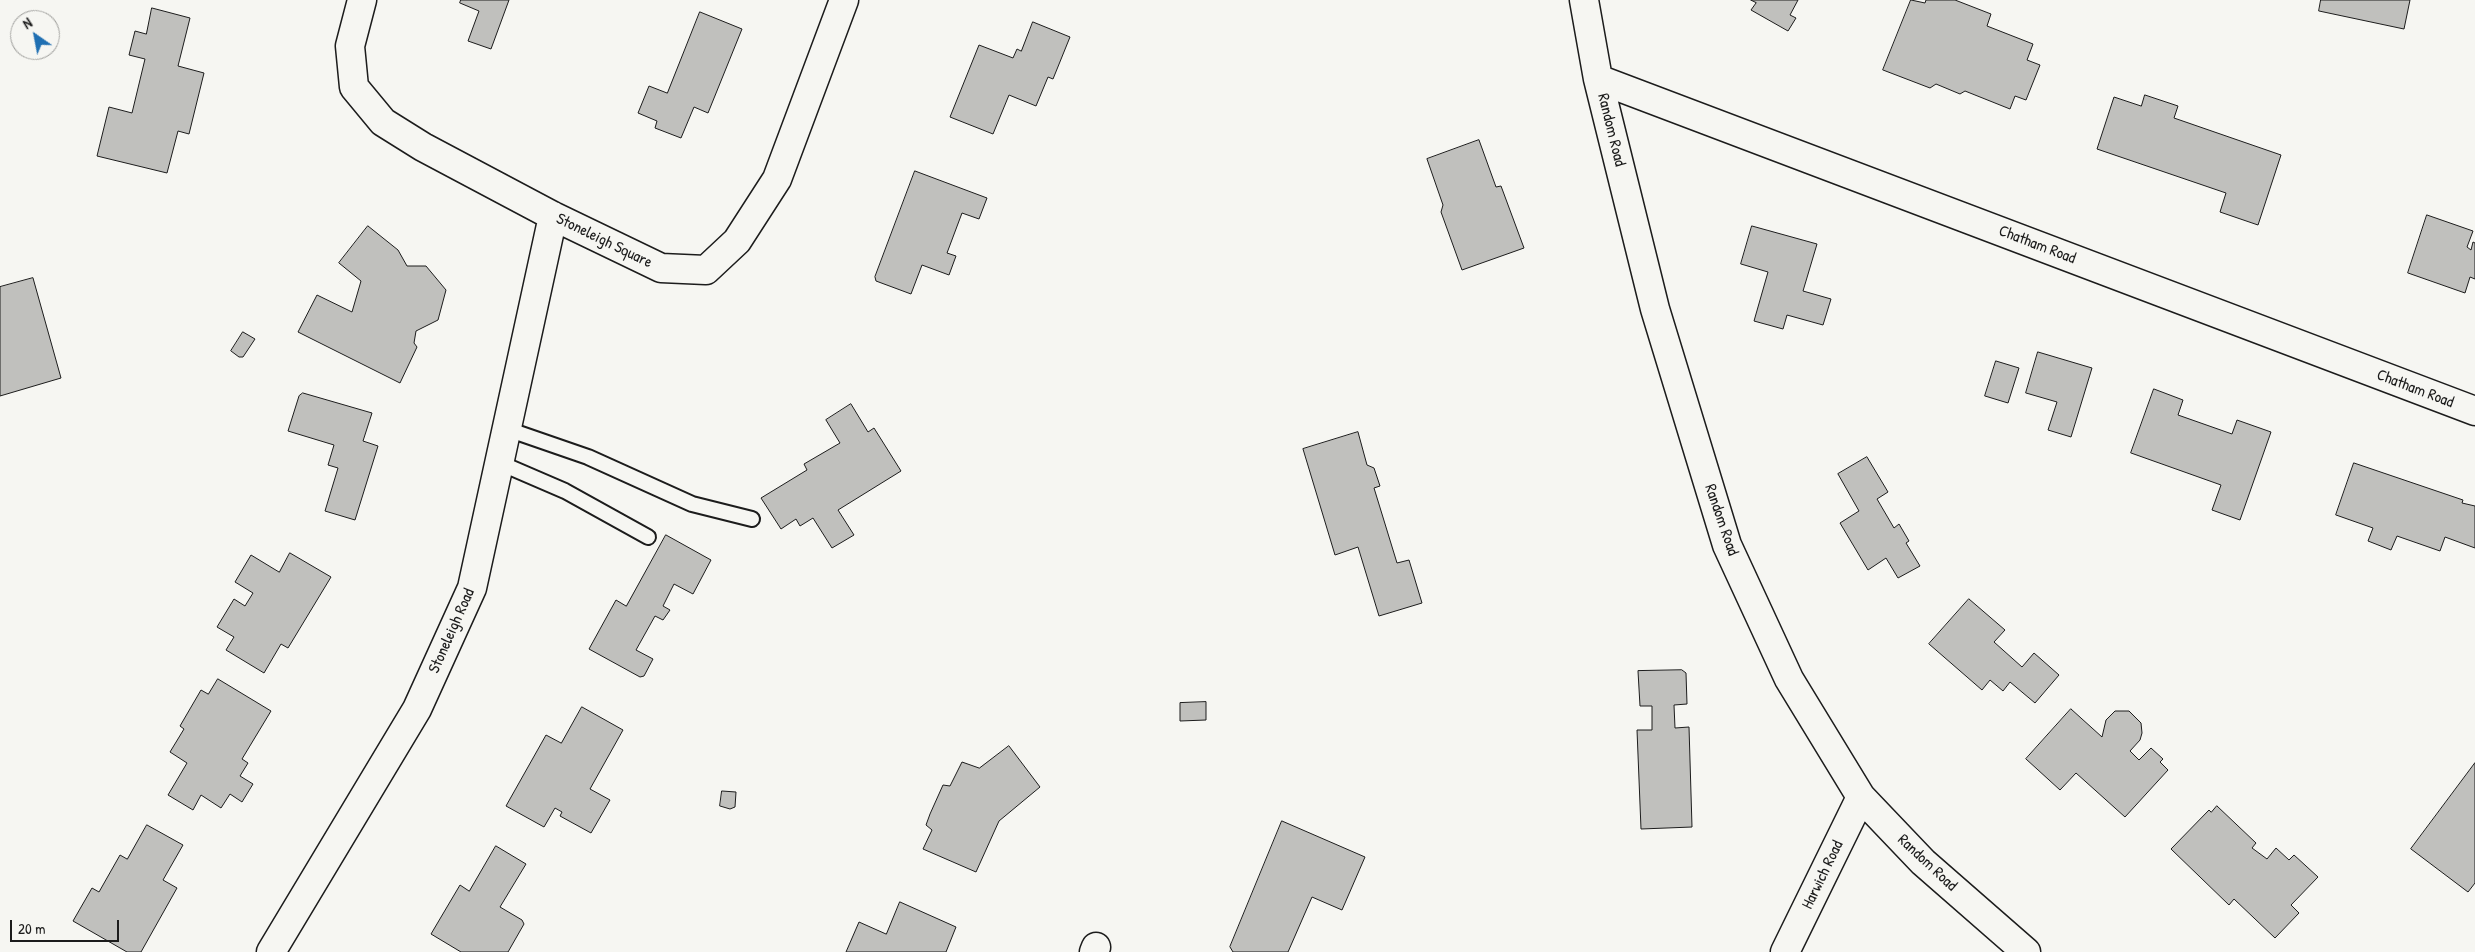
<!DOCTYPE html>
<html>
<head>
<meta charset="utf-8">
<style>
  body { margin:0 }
  #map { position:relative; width:2475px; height:952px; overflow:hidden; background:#f6f6f2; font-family:"Patrick Hand",sans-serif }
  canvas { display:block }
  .north { position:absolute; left:10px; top:10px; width:50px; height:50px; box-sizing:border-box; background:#f6f6f2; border:1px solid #9f9f9c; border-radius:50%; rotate:327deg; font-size:14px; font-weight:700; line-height:20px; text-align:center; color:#1c1c1c }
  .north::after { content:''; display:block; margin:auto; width:18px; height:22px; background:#1f6fb2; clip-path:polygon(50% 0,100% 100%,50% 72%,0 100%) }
  .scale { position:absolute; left:10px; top:920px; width:109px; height:22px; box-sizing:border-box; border:2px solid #1c1c1c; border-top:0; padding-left:6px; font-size:15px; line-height:18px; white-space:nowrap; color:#1c1c1c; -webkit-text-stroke:4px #f6f6f2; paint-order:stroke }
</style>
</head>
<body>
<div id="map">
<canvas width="2475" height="952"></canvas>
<div class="north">N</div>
<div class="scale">20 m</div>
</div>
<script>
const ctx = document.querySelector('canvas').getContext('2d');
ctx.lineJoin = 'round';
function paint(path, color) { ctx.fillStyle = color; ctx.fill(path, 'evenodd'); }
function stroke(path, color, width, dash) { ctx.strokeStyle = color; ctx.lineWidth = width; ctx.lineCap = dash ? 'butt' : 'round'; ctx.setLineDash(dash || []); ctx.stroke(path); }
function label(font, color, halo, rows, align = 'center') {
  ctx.font = font + ' "Patrick Hand",sans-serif'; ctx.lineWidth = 4; ctx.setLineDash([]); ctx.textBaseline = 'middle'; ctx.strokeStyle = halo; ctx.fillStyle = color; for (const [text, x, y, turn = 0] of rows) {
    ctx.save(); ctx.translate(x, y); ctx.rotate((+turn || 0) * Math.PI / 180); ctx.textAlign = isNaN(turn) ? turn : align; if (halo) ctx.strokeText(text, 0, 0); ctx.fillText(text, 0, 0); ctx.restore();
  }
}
const building = new Path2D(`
  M461,0H509L491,49L468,41L479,11L460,3Z
  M1751,0H1798L1790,15L1796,18L1788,31L1751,10L1756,3Z
  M1911,0L1925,3L1926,0H1955L1991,14L1987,26L2033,44L2027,60L2040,65L2026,100L2015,96L2010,109L1965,91L1960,94L1936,84L1930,88L1883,70Z
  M2321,0H2410L2404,29L2319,11Z
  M152,8L190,18L178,66L204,73L189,134L178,131L167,173L97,156L109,107L132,113L145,59L129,55L135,31L146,34Z
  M700,12L742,29L708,113L694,107L681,138L655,128L657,121L638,113L649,86L667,93Z
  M1033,22L1070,37L1053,79L1048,77L1036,106L1009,95L993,134L950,117L979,45L1013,58L1017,49L1021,51Z
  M2145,95L2178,106L2174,118L2281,155L2258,225L2220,212L2226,193L2097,149L2114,97L2141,106Z
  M1479,140L1496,187L1501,186L1524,248L1462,270L1441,212L1443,205L1427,159Z
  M915,171L987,198L979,219L962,213L947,253L956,256L949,275L922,265L911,294L876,281L875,277Z
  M2427,215L2473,231L2467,247L2471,250L2473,242L2475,243V279L2470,277L2465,293L2408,273Z
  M368,226L398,250L407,266H426L446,290L438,320L416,331L414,343L417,347L400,383L298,332L317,295L352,312L361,281L339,263Z
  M1752,226L1817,244L1803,291L1831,299L1823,325L1787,315L1783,329L1754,321L1768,272L1741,264Z
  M33,278L61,378L0,396V287Z
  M243,332L255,339L243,357H239L231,351Z
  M2038,352L2092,368L2071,437L2048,430L2057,402L2026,393Z
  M1996,361L2019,368L2008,403L1985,396Z
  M2154,389L2183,400L2178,415L2232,434L2237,420L2271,432L2240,520L2212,510L2221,485L2131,453Z
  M303,393L372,413L363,441L378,446L355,520L325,511L338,468L328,465L334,445L288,431L299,396Z
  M851,404L868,432L874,428L901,471L838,510L854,535L832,548L813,518L800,526L796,519L781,529L761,498L807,470L804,464L840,443L826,420Z
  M1358,432L1367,465L1374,468L1380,486L1374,488L1397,563L1409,560L1422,603L1379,616L1358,547L1335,555L1303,449Z
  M1867,457L1888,492L1877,499L1894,528L1899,524L1909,541L1906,543L1920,566L1898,578L1886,558L1868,570L1840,523L1859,511L1838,474Z
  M2354,463L2463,500L2462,503L2475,506V548L2445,537L2440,551L2397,536L2391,550L2368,541L2373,528L2336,515Z
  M666,535L711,560L693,594L674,584L663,606L670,610L663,620L655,616L636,650L653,659L644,676L640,677L589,649L616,600L626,606Z
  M290,553L331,577L288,648L281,644L264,673L226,650L234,637L217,627L234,599L245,606L253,593L235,582L251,555L279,572Z
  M1969,599L2005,630L1994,642L2022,667L2034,653L2059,675L2035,703L2010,682L2003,691L1990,680L1982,690L1929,644Z
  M1682,670L1686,673L1687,704L1674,705L1675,728L1689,727L1692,827L1641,829L1637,730H1652V706H1640L1638,671Z
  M218,679L271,711L242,759L248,763L240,776L253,784L242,802L230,794L221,808L201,795L193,810L168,795L187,763L170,752L184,729L180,726L201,690L208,694Z
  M1206,702V720L1180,721V703Z
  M582,707L623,730L590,789L610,800L591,833L560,816L562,812L555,808L544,827L506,806L546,735L561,743Z
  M2071,709L2102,737L2106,720L2115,711H2129L2141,723L2142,733L2140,740L2130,751L2139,760L2151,748L2163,759L2160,762L2168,770L2125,817L2076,773L2060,790L2026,759Z
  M1009,746L1040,787L999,821L976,872L923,849L932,830L926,825L930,814L943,785L950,786L962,762L979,768Z
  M2475,763V883L2468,892L2411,849Z
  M722,791L736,792L735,807L730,809L720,806Z
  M2217,806L2256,843L2252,848L2267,859L2276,848L2289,860L2294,855L2318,877L2291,905L2299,913L2275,938L2234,899L2229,905L2171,849L2209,810L2211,812Z
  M1282,821L1365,857L1342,910L1312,897L1288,952H1233L1230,947Z
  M147,825L183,845L163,880L177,888L141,952H127L73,921L92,888L99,892L120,855L127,859Z
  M496,846L526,864L500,907L522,920L524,924L508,952H461L431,934L460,885L469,891Z
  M900,902L956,927L946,952H846L859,922L886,934Z`);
paint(building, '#c0c0bd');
stroke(building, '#1c1c1c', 1);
const service = new Path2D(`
  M507,429L588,457L692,504L752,519
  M500,463L565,491L648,537`);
const minor = new Path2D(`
  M362,0L350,46L354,87L383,122L423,147L553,216L661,268L706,270L737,241L777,179L844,0
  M1584,0L1598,79L1655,309L1727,545L1789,679L1861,797L1923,862L2026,952
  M1598,79L2475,411
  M271,952L417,709L472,588L553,216
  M1094,952L1096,947
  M1785,952L1861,797`);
stroke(service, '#1c1c1c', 18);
stroke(minor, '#1c1c1c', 31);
stroke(service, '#f6f6f2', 14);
stroke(minor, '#f6f6f2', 28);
label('16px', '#1c1c1c', '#f6f6f2', [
  ["Random Road",1611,130,76],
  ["Stoneleigh Square",604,241,26],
  ["Chatham Road",2037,245,21],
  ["Chatham Road",2415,389,21],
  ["Random Road",1721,520,71],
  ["Stoneleigh Road",452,631,-66],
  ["Random Road",1927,863,43],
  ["Harwich Road",1823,875,-64]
]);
</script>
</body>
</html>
